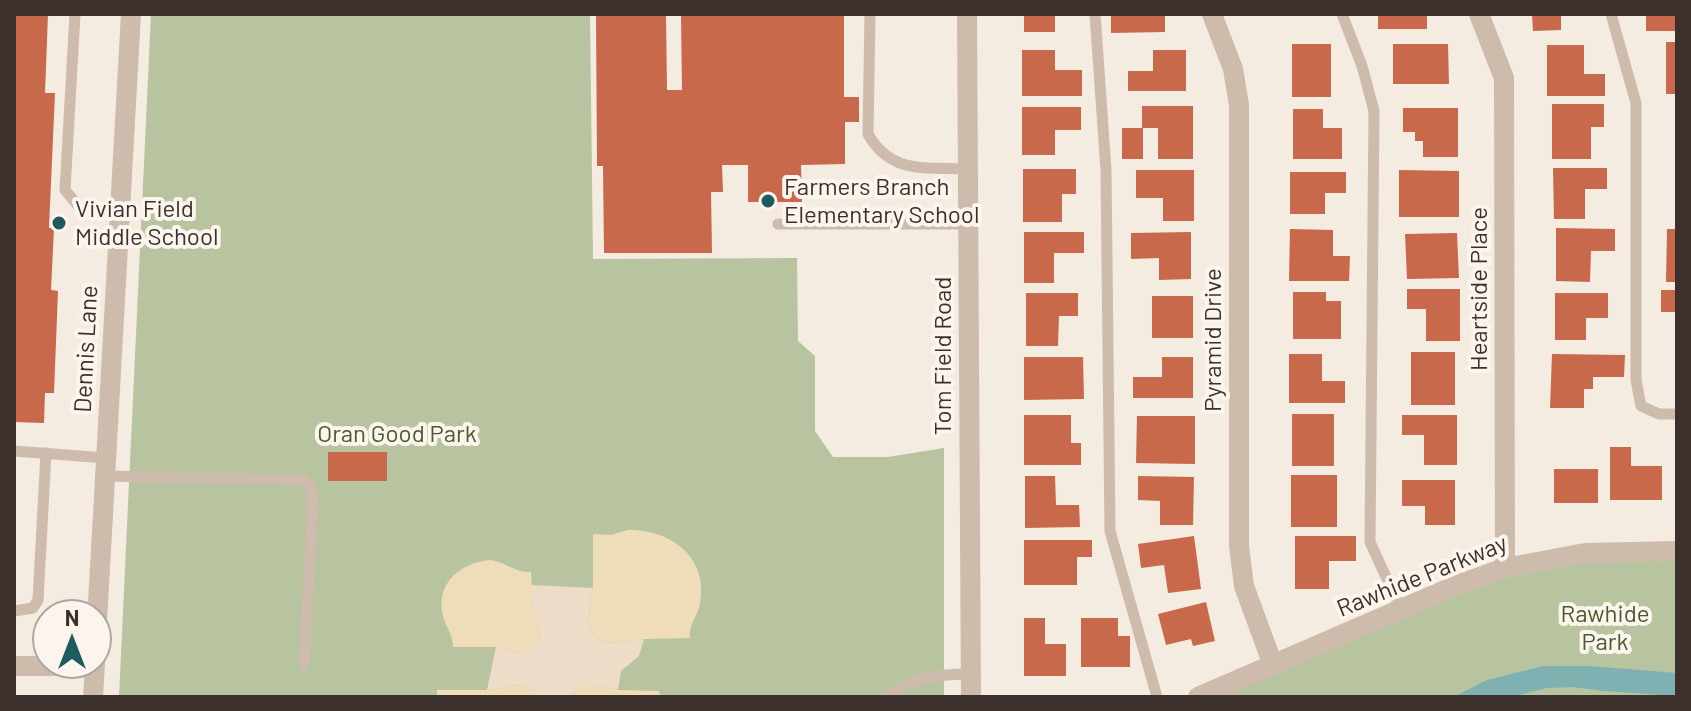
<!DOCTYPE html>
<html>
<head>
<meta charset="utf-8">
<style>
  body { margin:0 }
  #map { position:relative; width:1691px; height:711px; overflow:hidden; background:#f4ebe1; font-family:Barlow,sans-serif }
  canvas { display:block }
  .frame { position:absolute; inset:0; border:16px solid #3b302b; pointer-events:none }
  .north { position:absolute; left:32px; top:599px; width:80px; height:80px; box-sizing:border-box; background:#fbf5ee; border:2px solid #aea6a0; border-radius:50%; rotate:0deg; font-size:22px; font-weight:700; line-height:32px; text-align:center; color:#3b302b }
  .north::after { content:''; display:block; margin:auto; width:28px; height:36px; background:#1f5a5e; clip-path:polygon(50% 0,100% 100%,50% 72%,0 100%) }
</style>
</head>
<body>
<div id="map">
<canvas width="1691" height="711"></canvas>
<div class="frame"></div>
<div class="north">N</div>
</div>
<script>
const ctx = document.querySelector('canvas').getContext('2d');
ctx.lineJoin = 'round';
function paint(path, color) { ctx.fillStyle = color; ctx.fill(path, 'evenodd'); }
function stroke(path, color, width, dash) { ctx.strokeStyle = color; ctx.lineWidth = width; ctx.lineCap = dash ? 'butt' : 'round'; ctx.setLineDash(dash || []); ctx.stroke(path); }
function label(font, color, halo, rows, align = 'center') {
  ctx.font = font + ' Barlow,sans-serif'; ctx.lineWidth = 8; ctx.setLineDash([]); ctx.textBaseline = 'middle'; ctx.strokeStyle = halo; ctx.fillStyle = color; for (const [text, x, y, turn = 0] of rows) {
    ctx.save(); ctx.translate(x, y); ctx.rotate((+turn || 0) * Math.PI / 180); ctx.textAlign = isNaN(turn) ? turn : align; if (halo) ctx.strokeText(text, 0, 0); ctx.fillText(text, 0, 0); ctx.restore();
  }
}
paint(new Path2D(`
  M151,14H590L593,259L797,258L798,341L815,356V431L833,457H888L944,448V697H119Z
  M1677,557V697H1209L1504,572L1585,558Z`), '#b8c4a0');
paint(new Path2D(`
  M628,530C669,529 709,556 700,603C698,616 688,625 690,638L644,639L603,644L587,627L593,588V534L611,535Z
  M491,560C506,563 517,573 531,572L533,610L540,637L525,654L496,647H453C452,632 447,630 443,616C435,583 461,562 491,560Z
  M523,684L537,697H437V690H487Z
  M584,684L618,690L659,691L660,697H570Z`), '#efdcb8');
paint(new Path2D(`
  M531,585L593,588L587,627L603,644L644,639L639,656L621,671L618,690L584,684L570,697H537L523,684L487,690L496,647L525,654L540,637L533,610Z`), '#ecdcc8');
paint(new Path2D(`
  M1543,666H1590L1677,673V696L1604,691L1572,687L1547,688L1511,697H1453L1487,680Z`), '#7fb0b2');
paint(new Path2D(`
  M14,14H48L45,93H55L49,228H54L51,290L58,291L54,393H45L44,423L14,422Z
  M596,14H666L667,90H682L681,14H844V97H859V122H845V164L801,165L802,202H748V165H722L723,192H711L712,253H604L603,166H597Z
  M1024,14H1055V32H1024Z
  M1111,14H1165V32L1111,33Z
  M1378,14H1427V29H1378Z
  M1532,14H1561V30L1533,31Z
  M1646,14H1677V31H1646Z
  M1666,42H1677V94H1666Z
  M1292,44H1331V97H1292Z
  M1393,44H1448L1449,84H1393Z
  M1547,45H1584V74H1605V96H1547Z
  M1022,50H1055V70H1082V96H1022Z
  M1153,50H1186V91H1128V71H1153Z
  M1552,104H1604V127H1591V159H1552Z
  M1142,106H1193V159H1158V128H1143V159H1122V128H1142Z
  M1022,107H1081V130H1055V155H1022Z
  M1403,108H1458V157H1423V141H1415V132H1403Z
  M1293,109H1323V128H1342V159H1293Z
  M1553,168H1607V189H1585V219H1554Z
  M1023,169H1076V194H1062V222H1023Z
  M1136,170H1194V221H1163V198H1136Z
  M1399,170L1459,171V217H1399Z
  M1290,172H1346V193H1325V214H1290Z
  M1556,228L1615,229V251H1591L1590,282L1556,281Z
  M1290,229L1333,230V256H1350L1349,281H1289Z
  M1667,229H1677V282H1666Z
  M1024,232H1084V253H1054V283H1024Z
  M1191,232V279L1159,280V258L1131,259V233Z
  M1457,233L1459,278L1407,279L1405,234Z
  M1407,289H1460V341H1426V309H1407Z
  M1661,290H1677V312H1661Z
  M1293,292H1326V301H1341V339H1293Z
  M1026,293H1078V316H1059L1058,346H1026Z
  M1555,293H1608V318H1586V340H1555Z
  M1152,296H1193V338H1152Z
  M1411,352H1455V405H1411Z
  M1289,354H1322V381H1345V403H1289Z
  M1552,354L1625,355L1624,377H1593V389H1584V408H1550Z
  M1024,357H1083L1084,399L1024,400Z
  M1162,357H1193V398H1133V377H1162Z
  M1292,414H1334V466H1292Z
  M1024,415H1071V443H1081V465H1024Z
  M1402,415H1457V465H1424V435H1402Z
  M1137,416H1195V464L1136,463Z
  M1610,447H1631V466H1662V500H1610Z
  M328,452H387V481H328Z
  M1554,469H1598V503H1554Z
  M1291,475H1337V527H1291Z
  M1025,476H1055L1056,505H1079L1080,527L1025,528Z
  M1138,476L1194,477L1193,525H1160V501L1138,500Z
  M1402,480H1455V525H1425V506H1402Z
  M1194,536L1201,589L1168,593L1164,565L1141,568L1138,544Z
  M1295,536H1356V561H1329V589H1295Z
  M1024,540H1092V557H1077V585H1024Z
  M1206,602L1215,641L1193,646L1191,639L1166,645L1158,614Z
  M1024,618H1045V644H1066V676H1024Z
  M1081,618H1118V636H1130V667H1081Z`), '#c8694b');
stroke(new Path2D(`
  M75,14L65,190L80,208L120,211
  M870,14L868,134C891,175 927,167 968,169
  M1095,14L1106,170L1110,531L1157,697
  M1342,14L1362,66L1374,111L1370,542L1401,610
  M1611,14L1636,103V380L1641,406L1659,414H1677
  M778,224H968
  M14,451L106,458
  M105,476L303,480L311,488L313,507L304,664
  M14,611L33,608L38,600L46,453
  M886,697C912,677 939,674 971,674`), '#cdbbac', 11);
stroke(new Path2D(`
  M967,14L971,697
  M1212,14L1233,69L1239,105V546L1244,586L1273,665
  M1479,14L1504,78L1505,568
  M96,639L131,14
  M14,666H94
  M93,697L95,663
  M1198,697L1457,585L1505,568L1585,553L1677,551`), '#cdbbac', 20);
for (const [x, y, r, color] of [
  [768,201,8,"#1f5a5e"],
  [59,223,8,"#1f5a5e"]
]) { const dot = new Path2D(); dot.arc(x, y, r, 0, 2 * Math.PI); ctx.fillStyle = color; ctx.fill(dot); stroke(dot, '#fbf5ee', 3); }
label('24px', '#3b302b', '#fbf5ee', [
  ["Farmers Branch",784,187],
  ["Elementary School",784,215],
  ["Vivian Field",75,209],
  ["Middle School",75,237]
], 'left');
label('24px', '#3b302b', '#fbf5ee', [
  ["Heartside Place",1479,289,-90],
  ["Pyramid Drive",1213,340,-90],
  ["Dennis Lane",86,349,-87],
  ["Tom Field Road",943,356,-90],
  ["Rawhide Parkway",1422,576,-22]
]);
label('24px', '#4a5a2e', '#fbf5ee', [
  ["Oran Good Park",397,434],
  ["Rawhide",1605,614],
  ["Park",1605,642]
]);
</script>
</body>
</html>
